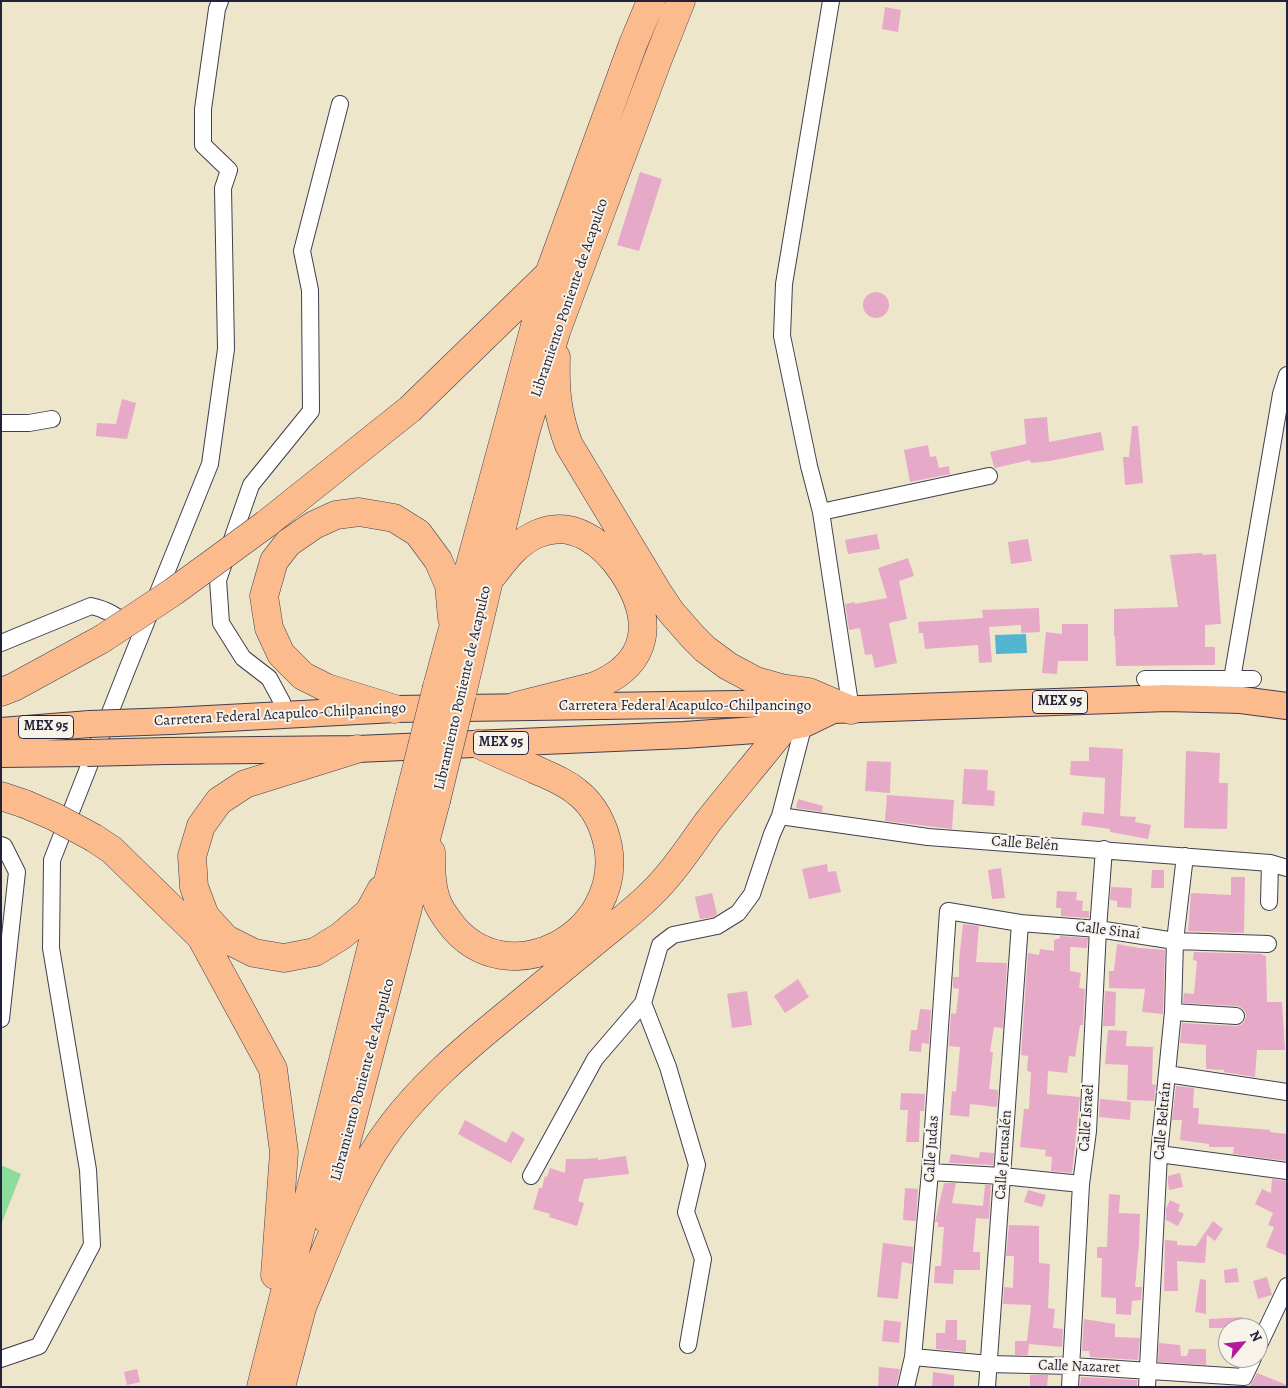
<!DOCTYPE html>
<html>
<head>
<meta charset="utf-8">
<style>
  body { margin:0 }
  #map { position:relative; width:1288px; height:1388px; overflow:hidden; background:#eee6ca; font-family:Alegreya,serif }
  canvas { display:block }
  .frame { position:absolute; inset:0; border:2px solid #22223b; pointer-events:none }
  .north { position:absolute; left:1218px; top:1318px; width:50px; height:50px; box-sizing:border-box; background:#f7f3e8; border:1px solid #a29fa3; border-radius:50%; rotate:62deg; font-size:14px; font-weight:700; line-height:20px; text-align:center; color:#22223b }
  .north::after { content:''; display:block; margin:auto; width:18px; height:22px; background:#b5179e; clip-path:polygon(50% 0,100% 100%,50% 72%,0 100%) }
</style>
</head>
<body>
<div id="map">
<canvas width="1288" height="1388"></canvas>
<div class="frame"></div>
<div class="north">N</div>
</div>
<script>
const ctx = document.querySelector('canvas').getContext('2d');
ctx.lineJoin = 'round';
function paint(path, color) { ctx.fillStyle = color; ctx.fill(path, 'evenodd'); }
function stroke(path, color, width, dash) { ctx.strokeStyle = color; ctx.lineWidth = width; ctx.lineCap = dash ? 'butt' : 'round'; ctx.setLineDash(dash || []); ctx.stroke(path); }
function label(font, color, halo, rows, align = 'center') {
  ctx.font = font + ' Alegreya,serif'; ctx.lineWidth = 4; ctx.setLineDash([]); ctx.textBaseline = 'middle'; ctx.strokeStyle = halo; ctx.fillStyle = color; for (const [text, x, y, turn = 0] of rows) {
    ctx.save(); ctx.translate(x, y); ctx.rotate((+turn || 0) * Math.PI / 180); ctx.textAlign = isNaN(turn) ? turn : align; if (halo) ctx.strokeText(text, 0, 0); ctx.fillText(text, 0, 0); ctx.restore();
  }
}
paint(new Path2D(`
  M1,1165L21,1174L1,1225Z`), '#8cdc9b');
paint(new Path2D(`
  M1026,634L1027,653L996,654L995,635Z`), '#52b5d1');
paint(new Path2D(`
  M885,7L901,10L898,32L882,29Z
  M640,172L662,179L639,251L617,245Z
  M863 305a13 13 0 1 1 26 0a13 13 0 1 1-26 0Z
  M122,399L136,403L127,439L96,436L97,423L116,424Z
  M1047,417L1049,442L1101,432L1104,450L1050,461L1031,463L1030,460L995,468L994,467L990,452L1026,444L1024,419Z
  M1132,426H1138L1143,483L1125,485L1123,457H1129Z
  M928,445L930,457L936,456L939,468L949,466L950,474L910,482L904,450Z
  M877,534L880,549L848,554L845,540Z
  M1028,539L1032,561L1011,564L1008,542Z
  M1202,553L1203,555L1216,554L1221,624L1205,625V647H1215V665L1116,666L1115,636H1114V609L1178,607L1170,555Z
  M908,558L914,576L899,581L907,619L889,623L897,663L875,668L872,654L865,655L860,628L849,630L845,604L855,602V604L887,598L878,568Z
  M1039,608L1040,632L1021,633V625L989,627L992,662L979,663L978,645L925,649L923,633H919L918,622L983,618L982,610Z
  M1062,624H1088V661H1058L1057,674L1042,673L1046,632L1062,634Z
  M1089,747L1123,749L1120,816L1136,817L1135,822L1151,825L1148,839L1110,832V829L1081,825L1083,812L1104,814L1105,778L1070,775L1071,761H1089Z
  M1186,751L1220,753L1219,783H1228L1227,829L1184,828Z
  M867,761L891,762L890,793L865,791Z
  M964,769L988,770L987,790L995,791L994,806L962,804Z
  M887,795L954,800L952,829L885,821Z
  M798,799L823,806L822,812L796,808Z
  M827,864L828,872L836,871L841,892L809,899L802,869Z
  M1001,868L1005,898L992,899L988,870Z
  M1152,870H1164V888H1151Z
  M1231,877H1245L1244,933L1188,931L1191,893L1231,895Z
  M1111,887L1132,888L1131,908L1117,907V901L1110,900Z
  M1057,891L1077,892L1076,900L1083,901L1082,911H1089V918L1061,916V908H1056Z
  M712,893L717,914L713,917L700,919L695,897Z
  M963,924L979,926L976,962L1007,963L1003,1028L994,1027L990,1052H993L989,1089L998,1090L997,1107L970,1104L969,1117L950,1115L952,1091L956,1092L960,1047L949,1046L951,1013L956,1014L959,989L953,988V977H959V961Z
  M1060,936L1088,938L1087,948L1070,947V971L1081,973L1079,988L1085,989L1083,1025H1080L1075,1057L1069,1056L1067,1073L1048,1071L1047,1094L1080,1097L1072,1173L1051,1171L1052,1157L1045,1156L1046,1150L1020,1147L1024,1109H1029L1031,1072L1027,1071L1028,1056L1021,1055L1028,953L1039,955L1040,949L1054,951V940L1060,938Z
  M1117,944L1139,948L1165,950L1163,1014L1142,1012L1145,989L1109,988V971H1114Z
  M1194,952L1262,954V955L1266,956L1267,1002H1282L1285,1050H1257L1255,1077L1224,1072V1070L1206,1069V1045L1180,1043L1182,1023L1236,1026L1241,1025L1244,1022L1246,1017L1245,1011L1242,1008L1237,1006L1183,1003L1184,993L1194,994L1197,961L1193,960Z
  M798,979L809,997L785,1013L774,996Z
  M747,991L752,1025L732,1028L727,994Z
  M1105,991L1116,992L1115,1026H1103Z
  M920,1009L931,1010L929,1044L922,1043L921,1052L909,1051L911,1030H917Z
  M1108,1030L1127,1031L1126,1046L1153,1047L1152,1084L1156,1085L1154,1101L1127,1100L1128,1065L1105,1064Z
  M1176,1086L1194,1088L1193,1108H1199L1198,1124L1270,1130V1132L1287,1134V1161L1233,1154L1234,1147H1209V1144L1180,1140L1182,1120H1172Z
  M901,1093L925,1094L924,1111H920L919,1142H906L908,1110H900Z
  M1100,1099L1131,1102L1130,1120L1099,1117Z
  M465,1120L506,1143L512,1131L525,1139L511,1163L458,1134Z
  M980,1152L994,1153L993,1165L949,1163L951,1154L979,1158Z
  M626,1156L629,1174L584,1179L578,1201L584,1203L577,1226L549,1217L550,1214L533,1209L539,1188H542L545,1176L547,1177L550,1168L565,1173L566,1159H583L598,1158V1160Z
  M1180,1173L1183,1187L1169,1190L1168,1182V1176Z
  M1272,1179L1287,1181V1256L1266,1247L1274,1227L1268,1225L1273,1213L1255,1204L1262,1189L1271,1193Z
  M944,1183H956L952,1203L983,1206L985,1185H991L989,1219L976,1218L973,1252H980V1270H954L953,1284L934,1283L935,1266H941L944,1227H938V1222H935Z
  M905,1188L918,1189L916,1221L903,1220Z
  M1028,1190L1046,1195L1042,1207L1024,1202Z
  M1109,1194L1120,1195L1119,1213L1140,1214L1139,1244L1135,1287H1142L1141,1300L1132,1301L1131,1315L1116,1314V1298L1101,1297L1102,1258H1097V1247H1107Z
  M1170,1200L1180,1205L1178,1211L1184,1214L1178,1226L1166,1220V1209Z
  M1213,1221L1223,1229L1215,1241L1207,1235L1205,1263L1177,1261L1178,1291H1164L1165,1240L1177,1241V1245L1196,1246Z
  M1009,1225L1039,1226V1263L1050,1264L1048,1308L1055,1309L1053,1328L1063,1329L1062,1347L1029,1344L1028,1355H1015V1341H1027L1031,1305L1003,1304L1004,1287L1013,1288L1014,1256H1006Z
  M883,1243L913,1247L912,1264L902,1262L898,1299L877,1297Z
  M1237,1268L1239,1282L1225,1283L1224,1270Z
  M1267,1277L1272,1295L1258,1299L1253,1281Z
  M1200,1279L1206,1280V1314L1195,1312Z
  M1243,1317L1244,1328H1209V1319Z
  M1084,1319L1115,1324V1337L1140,1338L1138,1360L1090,1357L1089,1351H1082Z
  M884,1320L901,1322L899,1343L882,1341Z
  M946,1320H957V1340H966V1352L936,1349V1333H945Z
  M1159,1343L1180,1345L1181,1356H1187L1189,1349H1206V1365L1158,1362Z
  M879,1367L900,1369L896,1387H878Z
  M137,1369L140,1382L127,1385L124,1372Z
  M933,1372L954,1375V1387H932Z
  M1257,1373L1287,1385V1387H1248L1253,1381Z
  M1030,1375H1048L1047,1387H1030Z
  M1081,1377L1137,1380V1387H1080Z`), '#e6a9c8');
const minor = new Path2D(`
  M831,1L784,284L782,336L809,466L821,512L851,710
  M1,423H29L52,419
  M821,512L989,476
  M1,643L91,606C107,609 118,617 131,627
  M1145,679H1253
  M1232,679L1281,394L1287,375
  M285,715L282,702L269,678L243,658L221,623L218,580L251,485L311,411L310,290L302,251L340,104
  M780,816L928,837L1270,863L1287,868
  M1,845L4,846L17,872L1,1019
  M1269,902L1270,863
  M643,1003L668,1067L697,1165L686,1212L703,1259L688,1345
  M1173,1012L1236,1016
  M1167,1074L1287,1092
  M1159,1154L1287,1171
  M930,1172L1002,1176L1081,1184
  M531,1176L595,1059L643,1003L660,945L673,935L717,926L738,913L752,894L772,834L780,816L804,724
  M1258,1347L1287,1286
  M913,1357L989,1364L1072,1366L1244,1377L1253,1358
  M1,1359L39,1346L92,1245L88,1170L51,948L52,860L126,672L210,464L226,349L223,188L229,170L203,145V109L217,9L220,1
  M906,1387L913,1357L930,1172L948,911L1020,923L1098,929L1175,941L1268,944
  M987,1387L1020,923
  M1070,1387L1081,1184L1088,1131L1098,929L1104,849
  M1147,1387L1159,1154L1173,1012L1175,941L1185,856`);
const primary = new Path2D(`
  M171,721L395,709L806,703L833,710L1167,698L1241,700L1287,706
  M1,731L90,724
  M166,751L357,749L684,735L784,728L804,724L833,710
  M1,754L87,753`);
const motorway = new Path2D(`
  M556,357C555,389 557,415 569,445L657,591L671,612L693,637L705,649L728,666L756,681L781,688L809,692L851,710
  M266,524L410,409L548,275
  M493,575C505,559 518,542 537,534C573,518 604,544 623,572C654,619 651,663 595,686L516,706
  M437,687L549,274L633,44L651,1
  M1,692L14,687L102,639
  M462,694L489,580L526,430L557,329L658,59L681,1
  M395,709L327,688L303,676L281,654L269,628L264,596L274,561L288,543L314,525L336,515L359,512L394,518L418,533L438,560L449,585L452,618
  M357,749L245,784L219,801L201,826L192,856L194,887L205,916L226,939L254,953L284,958L315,952L341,936L369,912L381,890
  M1,796L25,804
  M94,838L112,850L201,937L273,1069L284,1152L275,1275
  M431,852C431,869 431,888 438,904C441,911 446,917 450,923C507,998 624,934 608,846C604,826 594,805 577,792C564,781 549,776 534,769C515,761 497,753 478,744
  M326,1219L436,801
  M303,1305C329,1244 352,1177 393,1124C424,1084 461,1052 500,1020C530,995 561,970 591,945C611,928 632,913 650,895C672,874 689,848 707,823C732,791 759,760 784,728
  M261,1387L410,794
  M281,1387L307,1289`);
stroke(minor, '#413f50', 18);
stroke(primary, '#413f50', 28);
stroke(motorway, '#413f50', 29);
stroke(minor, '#fff', 16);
stroke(primary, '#fbbb8d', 26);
stroke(motorway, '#fbbb8d', 28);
const primaryBridge = new Path2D(`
  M90,724L171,721
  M87,753L166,751`);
const motorwayBridge = new Path2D(`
  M102,639L173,592L266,524
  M410,794L437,687
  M436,801L462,694
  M25,804L55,817L94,838`);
stroke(primaryBridge, '#413f50', 28, []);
stroke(motorwayBridge, '#413f50', 29, []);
stroke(primaryBridge, '#fbbb8d', 26);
stroke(motorwayBridge, '#fbbb8d', 28);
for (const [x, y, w] of [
  [1060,702,55],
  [46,727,55],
  [501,743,55]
]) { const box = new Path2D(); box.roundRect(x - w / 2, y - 11.5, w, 23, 4); ctx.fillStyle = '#f7f3e8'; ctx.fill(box); stroke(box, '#22223b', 1); }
label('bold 14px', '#22223b', null, [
  ["MEX 95",1060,702],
  ["MEX 95",46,727],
  ["MEX 95",501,743]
]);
label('15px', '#22223b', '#f7f3e8', [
  ["Libramiento Poniente de Acapulco",570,298,-71],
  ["Libramiento Poniente de Acapulco",463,688,-77],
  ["Carretera Federal Acapulco-Chilpancingo",685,706],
  ["Carretera Federal Acapulco-Chilpancingo",280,715,-3],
  ["Calle Belén",1025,844,4],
  ["Calle Sinaí",1108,931,7],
  ["Libramiento Poniente de Acapulco",363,1080,-75],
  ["Calle Israel",1087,1118,-86],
  ["Calle Beltrán",1163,1121,-85],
  ["Calle Judas",932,1149,-86],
  ["Calle Jerusalén",1004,1155,-86],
  ["Calle Nazaret",1079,1367,2]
]);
</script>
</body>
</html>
